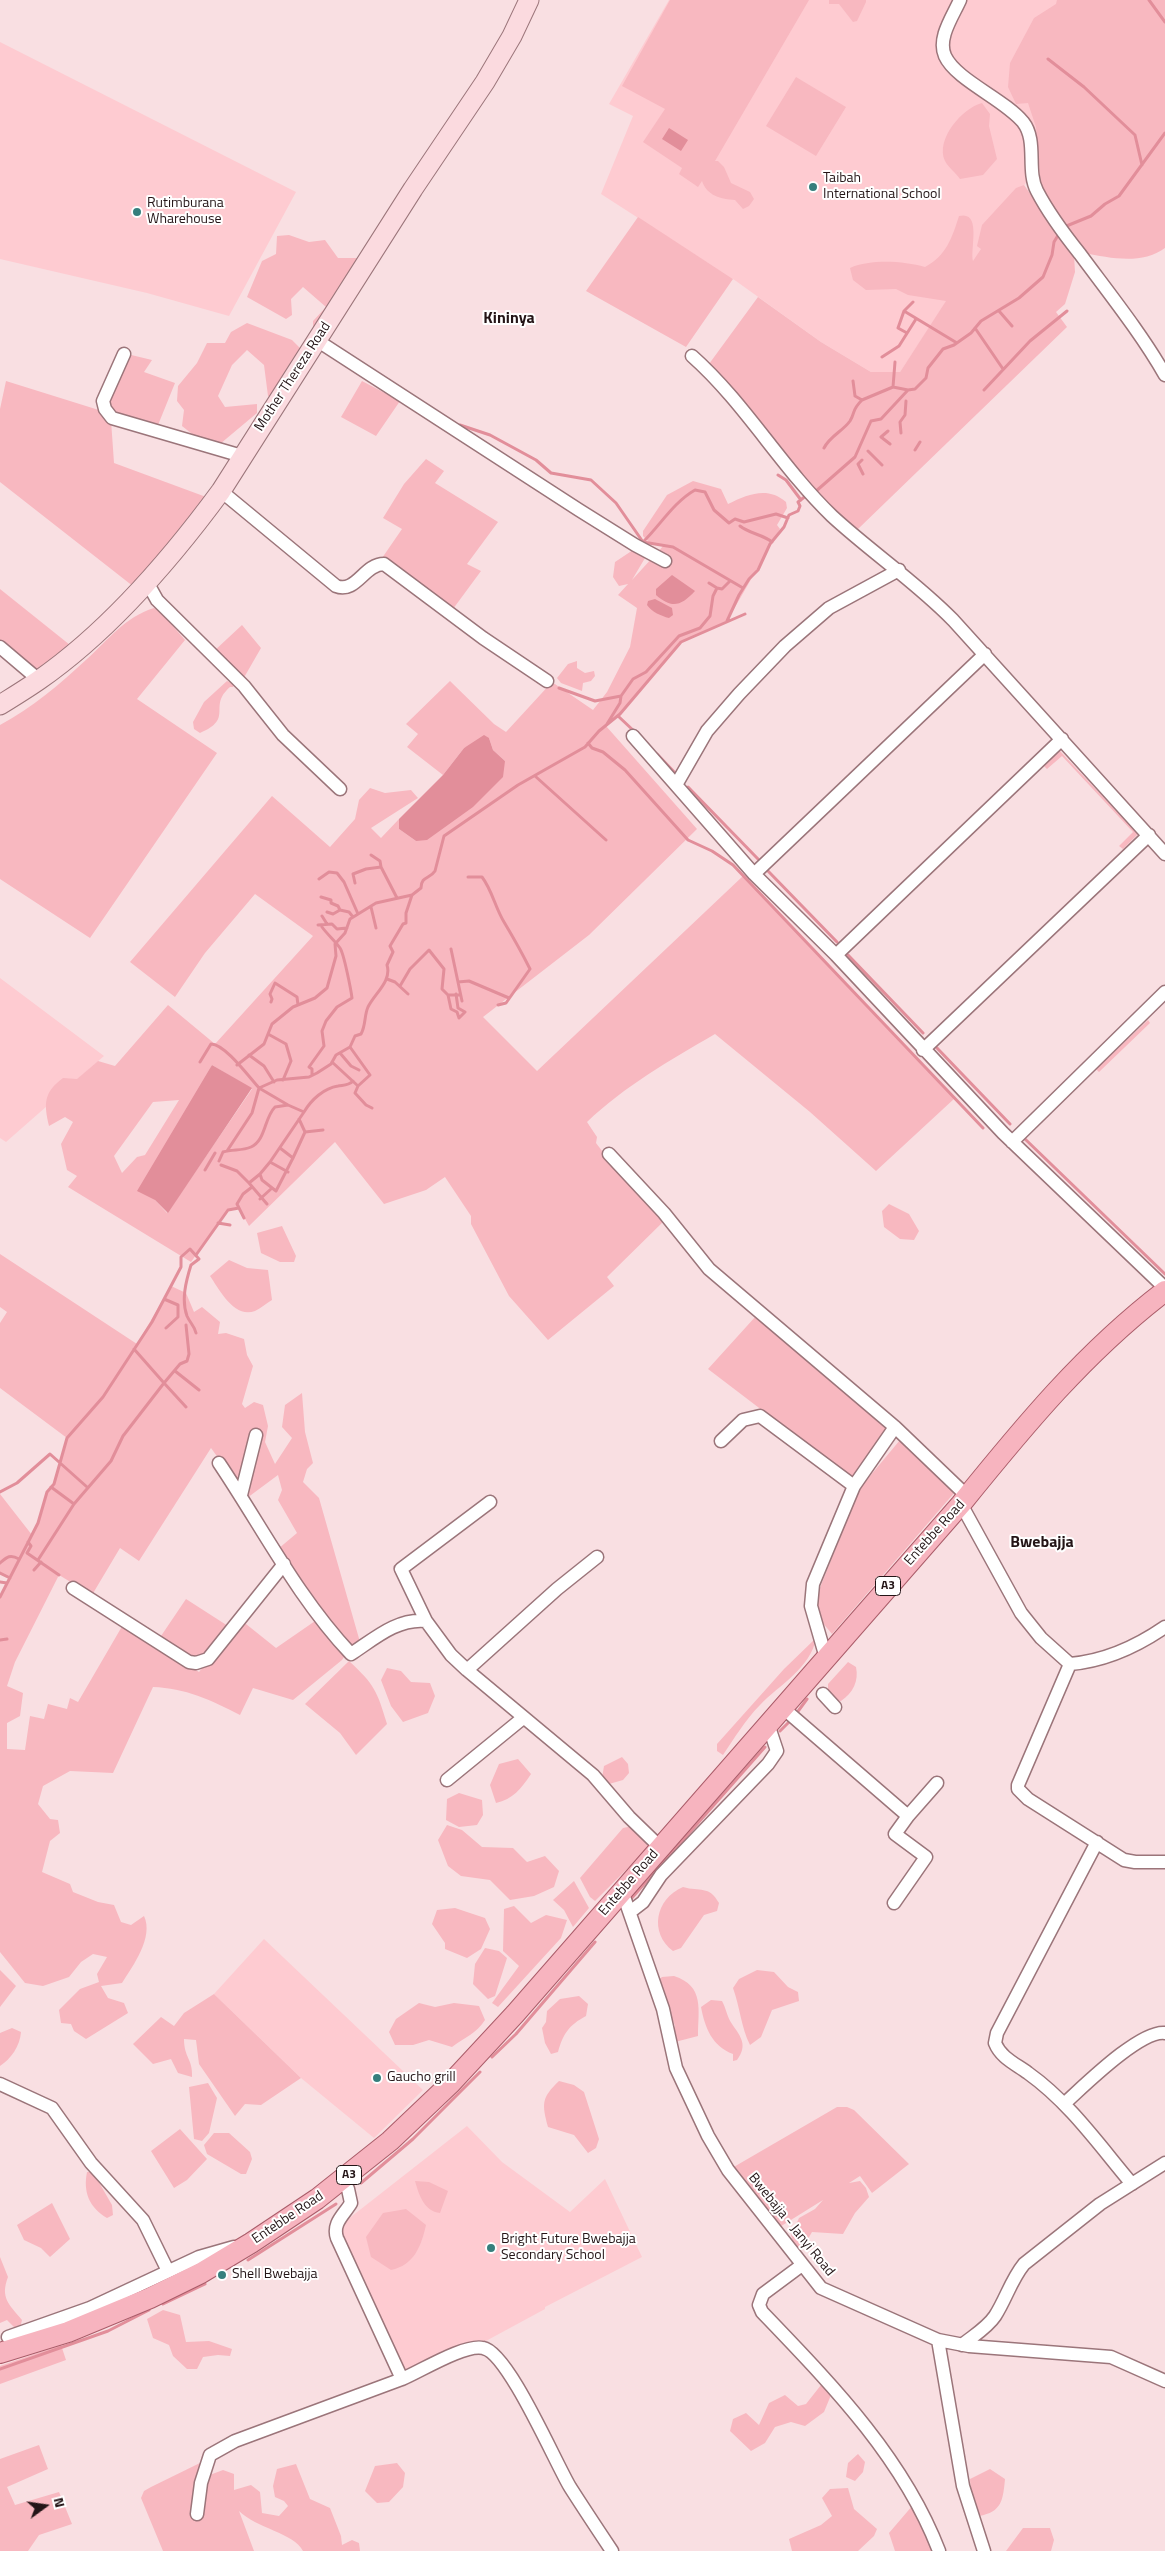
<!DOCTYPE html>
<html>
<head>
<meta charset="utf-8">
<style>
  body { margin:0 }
  #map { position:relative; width:1165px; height:2551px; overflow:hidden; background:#f9dfe2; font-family:"Titillium Web",sans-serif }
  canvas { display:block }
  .north { position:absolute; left:20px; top:2481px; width:50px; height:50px; -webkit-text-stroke:4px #fff; paint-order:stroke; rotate:76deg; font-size:14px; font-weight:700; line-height:20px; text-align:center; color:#241517 }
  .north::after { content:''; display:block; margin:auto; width:18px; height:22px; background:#241517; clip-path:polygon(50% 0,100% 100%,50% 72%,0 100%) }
</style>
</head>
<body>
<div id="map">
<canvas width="1165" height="2551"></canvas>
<div class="north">N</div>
</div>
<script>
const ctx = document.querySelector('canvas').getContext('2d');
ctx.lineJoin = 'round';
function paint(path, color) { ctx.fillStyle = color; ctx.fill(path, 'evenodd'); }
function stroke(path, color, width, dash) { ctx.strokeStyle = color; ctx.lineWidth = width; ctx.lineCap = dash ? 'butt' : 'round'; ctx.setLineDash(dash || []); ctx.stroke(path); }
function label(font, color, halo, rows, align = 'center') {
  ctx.font = font + ' "Titillium Web",sans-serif'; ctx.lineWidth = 4; ctx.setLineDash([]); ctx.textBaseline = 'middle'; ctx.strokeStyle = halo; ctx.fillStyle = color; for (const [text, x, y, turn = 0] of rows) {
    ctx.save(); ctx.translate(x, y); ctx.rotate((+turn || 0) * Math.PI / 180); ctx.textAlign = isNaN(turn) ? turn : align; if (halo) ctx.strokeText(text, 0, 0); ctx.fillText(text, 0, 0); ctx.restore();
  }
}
paint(new Path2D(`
  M669,0H1091L1061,130L900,372H871L821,342L736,281L601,194L633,116L609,104Z
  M0,42L296,192L229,316L147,293L0,259Z
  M0,978L104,1056L6,1142L0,1138Z
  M264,1939L423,2090L374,2138L301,2078L214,1994Z
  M467,2126L502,2162L570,2212L605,2179L642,2257L545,2307V2309L484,2342L466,2346L408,2375L340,2238V2228L347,2220Z`), '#fecbd1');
paint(new Path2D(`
  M670,0H809L715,161H718L724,167L731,183L750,192L754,199L749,206L743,209L735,200C721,199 707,196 702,181L698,187L679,174L682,168L643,142L665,109L622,86Z
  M829,0H866V2L857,21L853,22L839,4H829Z
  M1057,0H1165V248C1142,265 1110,258 1084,253L1041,189L1036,127L1028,103L1016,104L1008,87L1010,63L1034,18L1056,4Z
  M796,77L846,107L816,156L766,126Z
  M982,103L990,114L989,126L997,159L983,175L960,179C956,173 948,167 945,161C935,140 962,108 982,103Z
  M1024,185L1074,255L1075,272L1065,304L1056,312L1067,327L858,529C827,508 814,488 791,460C765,428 739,394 709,364L758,297L821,342L871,372H900L946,301L908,295L896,289L866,290L853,280L850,268C871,259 903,261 925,267C946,256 952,238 959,216C982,210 970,249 973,261L981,249L977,246L982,225L1016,188Z
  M638,217L733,279L686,347L586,291Z
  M289,235L309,242L325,240L338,258H362L318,332L313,328V321L326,307L303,287L291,299L292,315L286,319L247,297L262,261L276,254L277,236Z
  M247,323L292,340L302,350L275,398L268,396L264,365L247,350L232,365L218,396L225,407L257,404V413L220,444L206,445L182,426L184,410L177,401L178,386L197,363L207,343H225L231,332Z
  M123,353L152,360L144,372L175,383L156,430L113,412L105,400Z
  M6,381L102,411L111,420L114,463L217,501L143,594L0,482V409Z
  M362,381L400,401L376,436L341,417Z
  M426,459L444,471L435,483L498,522L467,564L481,571L453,609L380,561L402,529L383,518L404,484Z
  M693,481L721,489L728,504C748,494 768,486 786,502L787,508L777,525L780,529L727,621L681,642L618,716L606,726L697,829L589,935L483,1017L537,1071L743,876L955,1098L876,1171L810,1112L715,1034C670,1060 625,1086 587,1122L597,1137L596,1143L615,1168L666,1219L607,1277L614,1286L548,1340L509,1296L471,1224V1216L445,1177L426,1190L384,1204L335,1142L249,1226L239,1208L228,1210L191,1262L68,1187L77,1176L67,1170L61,1144L73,1122L65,1117L49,1126C44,1104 43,1093 63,1078L77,1079L98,1061L115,1066L168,1005L215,1044L313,936L255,894L205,953L175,997L130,962L272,796L330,847L355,819L359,800L370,788L385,793L411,790L418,798L371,828L381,838L399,819V829L416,841L505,761L493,750L489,738L464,748L443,775L407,747L418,734L406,724L450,681L494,724L506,732L552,682L593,710L607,692L630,647L637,608L618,595L628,584L619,586L613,577L615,562L633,550L645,558L632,580L664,545L650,543L643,536V531L667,495ZM212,1065L252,1089L167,1213L155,1200ZM179,1100L145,1155L137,1157L122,1173L114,1156L153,1102Z
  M0,589L80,653L46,683L0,644Z
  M154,608L160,611L185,640L137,699L217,753L90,938L0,879V725C32,708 60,684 87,659C108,640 125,617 154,608Z
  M242,625L261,648L242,681L213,652Z
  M577,661V668L585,673L594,671L595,676L591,681L583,683L582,691L561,683L557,678L568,664Z
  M227,681L234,684L233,687H230C207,707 235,718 200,733L194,729L193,722L204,702Z
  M1060,751L1138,834L1123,849L1119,846L1133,832L1062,756L1047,769L1044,766Z
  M1148,1020L1150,1023L1099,1072L1096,1069Z
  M889,1204L909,1214L919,1231L914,1240L900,1239L884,1227L882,1211Z
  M282,1226L296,1256L294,1262H280L261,1253L257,1233Z
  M0,1254L137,1344L171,1286L186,1293L194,1312L202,1307L220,1322L218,1334L226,1333L244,1339L247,1355L253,1366L242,1404L245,1408L254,1402L263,1405L268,1426L265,1442L275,1464L292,1438L282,1427L285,1405L302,1393L305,1432L313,1463L307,1469L303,1482L319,1498L360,1642L355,1646L340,1640L278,1549L297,1533L278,1500L282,1490L278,1475L247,1498L211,1448L139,1561L120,1548L92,1595L59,1575L15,1662L7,1686L23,1693L20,1716L7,1723V1749L25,1750L30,1716L44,1719L48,1704L67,1709L70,1698L78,1702L124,1623L199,1672L241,1620L276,1648L318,1619L346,1654L342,1660L293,1700L253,1688L240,1715C211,1700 185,1688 153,1687L113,1773L70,1771L43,1786L38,1804L50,1819L58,1820L60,1833L50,1841L42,1872L70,1884L73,1892L98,1902L114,1905L121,1922L131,1925L144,1916C154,1937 133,1966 122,1983L101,1986L108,1998L124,2003L128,2013L86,2039L74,2031L71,2024L61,2023L59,2010L80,1989L99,1982L97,1974L107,1957L93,1954L81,1962L69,1977L43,1986L25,1983L0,1952V1595L10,1578L0,1574V1494L32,1535L38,1523L47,1492L54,1484L67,1438L0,1388V1323L7,1312L0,1307Z
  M229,1260L247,1268L268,1270L272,1300C267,1303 261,1308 255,1311C234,1319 219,1289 210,1276Z
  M756,1316L891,1433L861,1474L851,1478L708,1369Z
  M900,1440L955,1492L832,1634L822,1622L815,1600L860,1488Z
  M186,1599L228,1626L199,1661L161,1636Z
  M816,1638C811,1668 779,1685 760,1705C745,1720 734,1739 723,1755L717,1751V1744L784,1669Z
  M349,1661C375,1685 377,1691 387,1724L356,1755L340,1733L305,1704Z
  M848,1662L856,1667C859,1681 853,1693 841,1701L828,1699V1684Z
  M387,1668L401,1671L411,1682L430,1683L435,1696L428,1713L403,1722L391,1706L381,1680Z
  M622,1757L628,1764L629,1773L623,1780L609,1784L602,1778L604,1766Z
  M518,1759L531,1774C521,1789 513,1799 496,1803L490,1785L499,1764Z
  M459,1793L482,1800L483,1815L477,1825L459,1827L446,1820L447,1799Z
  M447,1825L462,1830L482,1847L513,1848L527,1862L545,1856L559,1871L554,1887L534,1896L510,1900L490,1880L461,1876L448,1866L438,1840Z
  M633,1826L649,1839L646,1850L595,1901L590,1897L580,1878L623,1828Z
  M574,1881L589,1908L573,1927L564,1910L553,1900Z
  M683,1887C700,1892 709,1885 719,1903L717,1911L704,1915L681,1948L673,1951C649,1933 655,1899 683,1887Z
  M514,1906L531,1923L546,1915L567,1920L561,1938L498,2007L492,2003L519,1966L503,1951L504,1909Z
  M455,1908L485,1918L490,1929L481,1949L467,1958L445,1949V1943L432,1924L437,1910Z
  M485,1948L499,1951L507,1958L495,1996L488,1999L473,1984L475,1964Z
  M0,1970L16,1986L0,2007Z
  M757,1970L774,1972L788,1987L798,1992L799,2001L772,2010L761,2037L750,2045C741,2027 740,2007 733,1988L739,1979Z
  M674,1976C705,1986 698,2010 698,2036L675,2042L671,2036L675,2026L657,1981L662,1977Z
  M214,1994L301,2078L261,2105L245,2104L235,2116L199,2064L196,2040L184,2039C184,2058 193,2059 192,2077L178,2073L171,2059L153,2064L133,2044L161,2017L174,2026L184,2013Z
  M579,1996L588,2004L586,2016C569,2025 563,2034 558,2052L551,2054L545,2043L542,2028L546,2022L547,2011L560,1999Z
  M711,2000L722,2001C726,2008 727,2017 732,2024C741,2037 748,2045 737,2060L733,2061V2054C712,2046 705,2028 701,2007Z
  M419,2003L435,2007L454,2003L479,2006L485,2020C476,2034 465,2037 452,2047L429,2040L413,2045H395L389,2032L396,2019Z
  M12,2028L21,2032C20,2046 11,2059 0,2066V2033Z
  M559,2081L574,2085L584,2092L599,2139L596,2148L588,2153L574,2135L548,2127C542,2104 541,2098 559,2081Z
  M208,2083L217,2098L209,2133L202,2141L194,2139L189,2087Z
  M837,2107H847L854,2110L909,2164L872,2193L860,2176L849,2183L860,2181L866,2188L869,2197L855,2213L843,2234L812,2232L802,2249L794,2246L791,2235L799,2218L815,2209L823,2200L778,2228L732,2168Z
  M180,2129L207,2159L187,2180L174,2188L151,2151Z
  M214,2133H229L250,2152L252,2159L246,2174H241L207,2154L204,2145Z
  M87,2172H93L112,2205L113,2215L107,2218C89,2207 83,2192 87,2172Z
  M415,2181L429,2182L448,2191L440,2213C424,2211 419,2195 415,2181Z
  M52,2203L70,2239L50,2257L41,2248L24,2240L17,2225Z
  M406,2209L426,2225C421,2247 414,2265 391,2270L371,2257L366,2237L383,2213Z
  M0,2257L8,2277C0,2298 9,2304 22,2320L20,2328L16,2329L7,2320L0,2323Z
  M163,2310L180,2315L186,2342L209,2341L232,2349L230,2356L218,2355L203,2357L197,2369H187L173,2356L169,2345L153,2338L147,2319Z
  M61,2345L66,2360L0,2384V2366Z
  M821,2385L829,2389L831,2395L824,2412L805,2426L791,2422L775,2427L765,2443L751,2451L730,2431L733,2419L746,2413L759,2425L769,2403L785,2395L798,2406L806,2404Z
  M39,2445L48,2469L7,2487L15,2505L59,2492L72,2524L39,2535L28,2551H0V2459Z
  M858,2454L865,2462L863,2472L855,2481L846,2477L848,2463Z
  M202,2462L207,2476L223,2470L234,2474V2490L251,2485L260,2492L262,2513L279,2516L288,2506L284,2501L275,2497L273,2486L277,2469L296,2464L310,2499L330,2508L341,2536L342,2545L352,2540L359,2543L360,2551H303C294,2533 256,2528 239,2511L254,2551H163L141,2498L144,2491L151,2487Z
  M397,2463L405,2473L403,2487L389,2502L377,2503L365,2491L375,2466Z
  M990,2469L1005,2479C1003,2500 1002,2512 979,2516L971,2497L970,2479Z
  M848,2488L854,2509L877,2529L874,2536L858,2551H792L789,2539L821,2525L832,2516L822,2498L830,2489Z
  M913,2505L935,2551H895L889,2533Z
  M1023,2528H1050L1054,2540L1051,2551H1006Z`), '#f8b8c0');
paint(new Path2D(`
  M669,128L688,140L681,151L662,139Z
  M672,575L695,591C681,606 672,609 656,595V589Z
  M655,599L672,608L673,615L669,618C661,616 652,612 647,605L648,601Z
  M484,735L489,738L493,750L505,761L503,777L473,807L427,840L416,841L399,829V819L443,775L464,748Z
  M212,1065L252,1088L168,1213L155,1200L137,1191Z`), '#e28e9a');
stroke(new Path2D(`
  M1149,0L1165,22
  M1048,59L1084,87L1135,135L1142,165
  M1064,227L1091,216L1105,204L1119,196L1165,133
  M904,311L957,343
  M999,311L1012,326
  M975,328L1003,369
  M907,333L898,328L904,311L913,302
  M882,357L899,346L916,319
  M853,381L855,396L862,400L893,387L908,390
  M893,387L895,362
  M984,390L1030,341L1067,311
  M460,425L490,435L536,460L551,473L591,480L616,503L643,542L673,547L743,588
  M888,431L881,437L890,444
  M901,433L900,422L905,415L906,401
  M824,448C830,436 843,431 850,421C856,411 851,411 862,400
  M915,450L920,442
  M868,451L882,465
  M862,460L858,464L863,474
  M778,475L786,480L801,500
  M815,492L855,457L871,421L881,419L908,390L915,389L926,378L928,368L943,349L954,345L971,333L981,321L1019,298L1043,277L1052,255L1054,242L1060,232
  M740,526C750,534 762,534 772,542
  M644,541C661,524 674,502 695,490L705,492L714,510L729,523L735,519L744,522L776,514L788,518
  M709,583L717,588
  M727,621L739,595L749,579L758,570L770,544L784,527L789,515L798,511L800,506L798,502L807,495
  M559,688L595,701L621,696
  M618,716L635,732
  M607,724L620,703L621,696L633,679L646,672L679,636L700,628L710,616L713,596L717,588L722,589L730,581
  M588,743L592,748L603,752L625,770L688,840L712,851L733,865L983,1128
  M657,754L677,775
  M535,776L606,840
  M688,787L758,859
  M371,855L380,861L381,867
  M768,871L837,942
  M468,877H482C492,890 495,907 504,922C513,937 522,953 530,969L506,1003L498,1005
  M319,879L329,872L337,873L344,882L358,914
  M355,883L353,874L366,869L381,867L397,898
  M321,897L331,900V903L338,906L340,910L349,912L353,917
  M371,907L376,928
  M327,912L333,914L340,910
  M322,916L327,924
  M318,925L332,924L337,929L347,928
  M451,949L462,1001
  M848,955L923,1033
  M387,979L395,982L408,994
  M458,982L469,981L509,998
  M400,986L410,969L429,950L444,969L442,989L448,995H460
  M448,995L451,1009L457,1012L459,1018L465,1012L458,1008L456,994
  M271,1002L272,999L270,994L275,983L297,997L298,1005
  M268,1034L286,1044L291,1061L283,1080
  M350,1047L370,1075L358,1086
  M937,1048L1010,1124
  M340,1053L351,1066L359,1070
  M249,1055L264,1066L274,1082
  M200,1062L211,1044C225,1044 249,1077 259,1088L252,1113L227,1151
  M332,1062L358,1086L355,1093L366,1105L372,1108
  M237,1065L264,1044L272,1024L293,1007L315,998L327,988L336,956L335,944L345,933L350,919L376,903L412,895L421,888C421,876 430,879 435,871L444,836L518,785L585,747L599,731L620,714L681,642L745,614
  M312,1075V1069L309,1067L324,1046L322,1031L326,1021L337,1007L352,998C351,990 344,954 340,948C335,941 327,934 322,927
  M288,1105L304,1112C311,1100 324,1088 338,1086C344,1085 348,1086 353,1081
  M299,1119L305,1132L323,1130
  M1025,1139L1165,1274
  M293,1158L305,1132
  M219,1161L223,1152C233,1149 242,1151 251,1147C266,1140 264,1118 275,1107L288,1105L259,1088L277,1080L309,1077L317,1073L331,1064L336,1055L350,1047L355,1036L361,1034C366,1025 364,1016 368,1007C375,993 392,981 387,965L393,952L390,946L403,924L406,923V913L412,895
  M270,1162L260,1174L262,1180L276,1191L293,1158L280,1148
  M221,1165L237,1171L249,1183
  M205,1170L215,1153
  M288,1172L270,1162L304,1112
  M260,1174L249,1183L267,1204
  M260,1199L272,1188
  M244,1218L237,1204L243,1194L252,1187
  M218,1223L230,1225
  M196,1255L228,1210L239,1208
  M164,1299L178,1305V1317L166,1328
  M134,1349L164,1383L180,1364L187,1361L189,1354L186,1325
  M175,1371L199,1390
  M51,1487L74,1504
  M0,1492L17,1483L50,1454L87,1487
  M28,1542L31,1546L27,1553L59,1575
  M38,1560L74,1504L111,1461L123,1436L164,1383L186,1407
  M0,1563C7,1557 10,1554 19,1559
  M34,1570L41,1562
  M0,1573L10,1578
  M0,1582L7,1583
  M0,1597L38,1523L47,1492L54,1484L67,1438L103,1397L152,1322L181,1267V1257L190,1249L199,1259L191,1265C186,1281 181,1300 187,1316C190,1323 194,1325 196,1333
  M0,1640L7,1639
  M796,1714L807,1699
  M780,1731L792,1719
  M630,1900L765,1747
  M492,2057L516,2034L595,1942
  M361,2183L413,2139L480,2072
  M248,2260L336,2204
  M163,2304L205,2284
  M0,2369L108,2331L149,2310`), '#e28e9a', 3);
const street = new Path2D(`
  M960,0C953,16 937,38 945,56C956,80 1004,99 1023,122C1038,141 1026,170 1037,191C1049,214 1064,234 1080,254C1108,292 1141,333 1165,375
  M318,341L579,510L635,545L665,561
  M124,354L103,401L105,409L112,418L242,456
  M692,356C745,403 781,467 832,516C871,552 916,582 953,620L1165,854
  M221,491L336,586C356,594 364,564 384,564L483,638L547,681
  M147,582L157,600L244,686L283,735L340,789
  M0,647L39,680
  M633,736L754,874L836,955L1003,1133L1165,1288
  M676,785L707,731L739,694L785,646L829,608L899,570
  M754,874L985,654
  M836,955L1062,739
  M923,1050L1149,835
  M1012,1142L1165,992
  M609,1154L664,1213L709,1269L895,1427L967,1496
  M721,1441L743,1420L760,1416L854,1486
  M219,1463C262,1527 298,1598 351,1654C374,1639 397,1618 426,1621L451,1655L467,1670L593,1775L629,1817L661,1848
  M241,1495L256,1435
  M961,1504L1021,1613L1041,1638L1070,1664L1018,1785V1789L1028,1799L1124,1860L1135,1862H1165
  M73,1588L189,1662L196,1663L208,1659L284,1564
  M426,1621L401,1569L490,1502
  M826,1658L811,1606L813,1584L854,1486L895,1427
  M1070,1664C1106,1661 1136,1647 1165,1627
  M467,1670L557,1589L597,1557
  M823,1694L835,1707
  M783,1708L908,1816L937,1783
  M447,1780L523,1718
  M1097,1842L997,2033L995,2043C1001,2058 1016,2064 1028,2073C1070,2103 1099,2145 1132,2184
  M622,1891L663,2009L676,2068L708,2136L728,2170L821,2288L938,2340L969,2346L1111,2357L1165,2381
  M894,1903L926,1857L895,1834L908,1816
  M630,1912L643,1902L661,1875L768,1764L777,1751L768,1724
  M0,2084L52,2108L91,2163L143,2220L168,2271
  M1065,2103C1084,2086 1140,2030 1165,2033
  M802,2265L763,2294L759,2305L762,2312C830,2383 903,2457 939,2551
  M8,2337L90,2308L199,2257L234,2247
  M938,2340L963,2486L984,2551
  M962,2345C973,2336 987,2328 995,2316C1006,2299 1011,2280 1024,2264L1100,2204L1165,2163
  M402,2379C421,2371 464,2344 483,2348C508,2352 555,2462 570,2487C584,2509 598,2530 612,2551
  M197,2514L201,2483L210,2455L235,2441L402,2379L337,2238C332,2223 344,2215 351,2203L348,2189L341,2181`);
const secondary = new Path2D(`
  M0,705C13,697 26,689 39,680C108,632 171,559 221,491L413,189L485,82L512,36L529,0`);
const primary = new Path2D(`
  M0,2353L68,2332L150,2298L201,2273L251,2243L317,2199L390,2141L451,2083L515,2014L961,1504C1024,1426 1085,1352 1165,1291`);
stroke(street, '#9b757a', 15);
stroke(secondary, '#9b757a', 21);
stroke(primary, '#aa5c69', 22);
stroke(street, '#fff', 12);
stroke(secondary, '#fbdadf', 19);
stroke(primary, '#f7b4bf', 20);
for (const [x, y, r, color] of [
  [813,187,5,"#367f7d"],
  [137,212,5,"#367f7d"],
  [377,2078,5,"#367f7d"],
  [491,2248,5,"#367f7d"],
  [222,2275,5,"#367f7d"]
]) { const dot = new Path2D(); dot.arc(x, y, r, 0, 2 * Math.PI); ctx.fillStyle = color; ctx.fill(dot); stroke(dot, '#fff', 2); }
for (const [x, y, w] of [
  [888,1586,25],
  [349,2175,25]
]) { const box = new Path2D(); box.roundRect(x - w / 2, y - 9.5, w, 19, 4); ctx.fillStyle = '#fff'; ctx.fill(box); stroke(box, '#241517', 1); }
label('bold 12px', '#241517', null, [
  ["A3",888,1586],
  ["A3",349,2175]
]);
label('14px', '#241517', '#fff', [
  ["Taibah",823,179],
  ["International School",823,195],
  ["Rutimburana",147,204],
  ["Wharehouse",147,220],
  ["Gaucho grill",387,2078],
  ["Bright Future Bwebajja",501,2240],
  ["Secondary School",501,2256],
  ["Shell Bwebajja",232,2275]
], 'left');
label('14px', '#241517', '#fff', [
  ["Mother Thereza Road",293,377,-57],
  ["Entebbe Road",935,1533,-48],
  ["Entebbe Road",629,1883,-49],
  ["Entebbe Road",288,2218,-34],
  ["Bwebajja - Janyi Road",791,2225,51]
]);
label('bold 16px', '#241517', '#fff', [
  ["Kininya",509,319],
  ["Bwebajja",1042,1543]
]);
</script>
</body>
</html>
